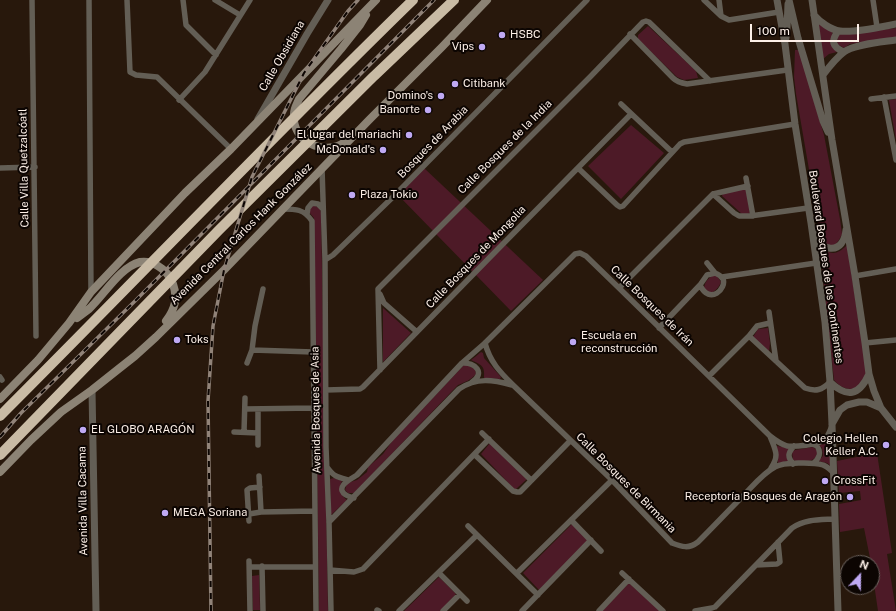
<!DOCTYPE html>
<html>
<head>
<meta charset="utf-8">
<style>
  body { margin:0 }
  #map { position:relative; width:896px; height:611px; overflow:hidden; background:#28180c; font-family:"Public Sans",sans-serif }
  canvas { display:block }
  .north { position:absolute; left:840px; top:555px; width:40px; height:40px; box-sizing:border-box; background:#0c0502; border:1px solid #6c635e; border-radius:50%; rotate:22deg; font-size:11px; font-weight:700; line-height:16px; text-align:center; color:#fdf0e8 }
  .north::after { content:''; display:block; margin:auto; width:14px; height:18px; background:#bfa9f4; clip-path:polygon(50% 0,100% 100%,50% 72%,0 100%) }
  .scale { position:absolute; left:750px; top:24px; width:109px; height:18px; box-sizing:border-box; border:2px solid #fdf0e8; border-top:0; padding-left:5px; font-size:12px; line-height:14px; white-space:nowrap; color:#fdf0e8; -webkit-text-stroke:3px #0c0502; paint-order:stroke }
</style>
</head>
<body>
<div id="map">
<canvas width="896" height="611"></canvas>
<div class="north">N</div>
<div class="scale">100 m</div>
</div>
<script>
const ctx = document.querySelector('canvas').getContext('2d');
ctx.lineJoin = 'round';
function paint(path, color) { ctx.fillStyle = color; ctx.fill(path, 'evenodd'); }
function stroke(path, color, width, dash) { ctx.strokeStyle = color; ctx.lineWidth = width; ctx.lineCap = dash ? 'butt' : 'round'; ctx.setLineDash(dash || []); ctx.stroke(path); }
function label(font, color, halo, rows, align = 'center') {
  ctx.font = font + ' "Public Sans",sans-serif'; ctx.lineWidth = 4; ctx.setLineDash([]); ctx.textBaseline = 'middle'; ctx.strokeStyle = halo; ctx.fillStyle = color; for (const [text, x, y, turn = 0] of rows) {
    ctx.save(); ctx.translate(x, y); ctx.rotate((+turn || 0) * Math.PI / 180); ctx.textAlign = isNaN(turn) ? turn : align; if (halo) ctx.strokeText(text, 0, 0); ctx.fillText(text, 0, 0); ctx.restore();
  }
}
paint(new Path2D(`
  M818,23L833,30L832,35L837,52L829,54L823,59Z
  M648,26L696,71L698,78L684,80L677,77L638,39V35Z
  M896,28V37L850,44L844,48L837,44L838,36L840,34H853Z
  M795,50H799L824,135L840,219L842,234L839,240L835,245H828L821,239L796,94L794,77Z
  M896,99V140L889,100Z
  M631,125L664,153L621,199L588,166Z
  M424,168L543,280L511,311L398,195Z
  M746,189L750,213L745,215L742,214L722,196L723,193Z
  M312,205L320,208L321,213L328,611H319L314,227V218L309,212Z
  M847,245L867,375C865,379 863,384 860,386C850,392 841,388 834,380L820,248C832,255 837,255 847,245Z
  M713,275L717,276L721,282C719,287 715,292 710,293L704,288C705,281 708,279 713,275Z
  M383,308L411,333L383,362Z
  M768,328L770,343L769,352L753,337L758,329Z
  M481,352L483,353L484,358L501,377L500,379L484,378C485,366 482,365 471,360L475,357Z
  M465,364L475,369L476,374C471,380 465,382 458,385L354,493H348L345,490L347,483L357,480L367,472L368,467L383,454L393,440Z
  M829,440L831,466L827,463L818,461L823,456L822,448L818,444C824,446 826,443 829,440Z
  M490,443L527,479L515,490L481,454Z
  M777,446L789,448V461L778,463V460Z
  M813,447L817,450C819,463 802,463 793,460L792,452L795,450Z
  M877,453L892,553L887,554L896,611H878L872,570V563H871L864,528L840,532L839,504L861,500L860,491L839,493L837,461Z
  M334,478L342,481C339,488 340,495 347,500L331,515L330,479Z
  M572,524L587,538V542L539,590L523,573Z
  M259,575L260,610H253L252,576Z
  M439,577L456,594L440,611H404Z
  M629,583L660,611H602Z`), '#4d1a27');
stroke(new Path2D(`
  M32,0L36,336
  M89,0L91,292
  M127,0L130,72L136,75L157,77L231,149
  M183,0L186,25L216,55
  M215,0L240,15
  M704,0L721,16L729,20L779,12
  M719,0L721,16
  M873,0L877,27
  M630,34L673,78C677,82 681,83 687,84L787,70
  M884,97L896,160
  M871,99L896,96
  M179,100L205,72L250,0
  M621,104L672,152
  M0,168L35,167
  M322,168L325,260L326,447L329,522L331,611
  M578,168L617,205L620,207L623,206L680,144L684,142L795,124
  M746,178L753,216
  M713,194L734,213L739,216H750L808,208
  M282,209C296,209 304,209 312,221L316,611
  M307,214L308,208L312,203L318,204L323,209
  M325,260L333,255L396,194L587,0
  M707,263L715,273
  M855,276L896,269
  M722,277L816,263
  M619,288L713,194L748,186
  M380,294L384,303L417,332
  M769,312L776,361
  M659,328L700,285L707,275L715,273C718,274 721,276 723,279C727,288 710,306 700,285
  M749,336L805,388C816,392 822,390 830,382
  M485,343C490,362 500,372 513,385L612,480L672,543C682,547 689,549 698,542C713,527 728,511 743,496C753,486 763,473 775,467C783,462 814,462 823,465C827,466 830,470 833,472
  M865,343L896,340
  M252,350L313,352
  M247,363L252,350L255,326L263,289
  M462,363C475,362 486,373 472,382
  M380,370L378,289L591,76L643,22L646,21L649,22L710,81
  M709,376L749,336L757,326L770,323
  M0,377L2,380
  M326,390L360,389L363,387L497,250L631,114
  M245,409L314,408
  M258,409V445
  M234,432L258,433
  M244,432L245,398
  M482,433L531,480
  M770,436C775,450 780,455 771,468
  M813,444L817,446C822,453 819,458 814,463
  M475,455L513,491L517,492H520L570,441
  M793,464C787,456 788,453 794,446
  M327,467C334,477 337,477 349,480L357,475L462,363L485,343L575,254L580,253L586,256L619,288L770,436C775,440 781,444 787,446C794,447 818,445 824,440C828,437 830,430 832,426
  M259,476L261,512
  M349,480C337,488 341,495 354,498
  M249,514L261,512L315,511
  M571,520L601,551
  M249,521L247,490L250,488L260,487
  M329,522L459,389C477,377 493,380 512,385
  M468,526L538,595
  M249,561L250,611
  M756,565L777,564L780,562L778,542
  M262,566L263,611
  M250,567H315
  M330,570L354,572L363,569L489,439
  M439,573L467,601
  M517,573L612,480
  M622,573L663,611
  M377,610L379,611
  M399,611L477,535
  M443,611L460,594
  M522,611L591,540
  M599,611L629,579
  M695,611L712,608L715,607L792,528C806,519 819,520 835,519`), '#635e55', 5.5);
stroke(new Path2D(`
  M777,0L785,44L795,124L811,223L825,322L830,382L832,424L838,611
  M789,0L798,38L823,121L828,132
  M812,0L832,140L855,276L865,343L869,374L874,391L881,408L896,427
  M814,15C820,22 831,30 840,31C855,33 880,27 896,24
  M838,31C831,41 832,47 844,52
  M786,38L787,28L788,4
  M823,75C829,67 836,58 844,52C855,44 882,42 896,40
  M258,119L307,34L328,0
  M815,232C816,236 817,241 820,244C822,246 826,247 829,248C840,250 845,240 846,230
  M830,382C847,398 859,396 869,374
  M92,390L96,611
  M832,424L840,410L847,405L859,402H867L881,408`), '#635e55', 7);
stroke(new Path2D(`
  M345,142C324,157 291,141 294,114C294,108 297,104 299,99L341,49L360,25L366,15
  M77,318C81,315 85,312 89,309C104,295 120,267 140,262C146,261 153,263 158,266C165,270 170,276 173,284C178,298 175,309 166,321
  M0,399L38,360L69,323L91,292L185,193L231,149L376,0
  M0,472L31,440L61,412L92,390L121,367L135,356L156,337L224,270L369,120L442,47L487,0`), '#8c8375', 8);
stroke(new Path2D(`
  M0,416C138,278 273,136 413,0
  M0,455L219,230L374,76L454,0`), '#c9bba5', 10);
const rail = new Path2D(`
  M0,437L21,413L135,301L434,0
  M211,611L208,401L213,326L224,270L252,177L304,73L348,11L358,0`);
stroke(rail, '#918379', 3.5);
stroke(rail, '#0c0502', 2, [6]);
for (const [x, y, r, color] of [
  [502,35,4,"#bfa9f4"],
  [482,47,4,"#bfa9f4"],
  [455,84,4,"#bfa9f4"],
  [441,96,4,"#bfa9f4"],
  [428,110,4,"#bfa9f4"],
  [409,135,4,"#bfa9f4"],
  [383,150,4,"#bfa9f4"],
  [352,195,4,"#bfa9f4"],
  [177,340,4,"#bfa9f4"],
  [573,342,4,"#bfa9f4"],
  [83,430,4,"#bfa9f4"],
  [886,445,4,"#bfa9f4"],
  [825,481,4,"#bfa9f4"],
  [850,497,4,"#bfa9f4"],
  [165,513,4,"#bfa9f4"]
]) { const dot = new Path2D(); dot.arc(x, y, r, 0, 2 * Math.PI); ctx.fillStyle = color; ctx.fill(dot); stroke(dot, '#0c0502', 1.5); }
label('11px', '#fdf0e8', '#0c0502', [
  ["HSBC",510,35],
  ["Vips",474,47,"right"],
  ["Citibank",463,84],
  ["Domino's",433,96,"right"],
  ["Banorte",420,110,"right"],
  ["El lugar del mariachi",401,135,"right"],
  ["McDonald's",375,150,"right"],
  ["Plaza Tokio",360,195],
  ["Escuela en",581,336],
  ["reconstrucción",581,349],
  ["Toks",185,340],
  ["EL GLOBO ARAGÓN",91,430],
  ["Colegio Hellen",878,439,"right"],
  ["Keller A.C.",878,452,"right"],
  ["CrossFit",833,481],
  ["Receptoría Bosques de Aragón",842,497,"right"],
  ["MEGA Soriana",173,513]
], 'left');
label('11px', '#fdf0e8', '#0c0502', [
  ["Calle Obsidiana",282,56,-60],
  ["Bosques de Arabia",433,142,-46],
  ["Calle Bosques de la India",505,147,-45],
  ["Calle Villa Quetzalcóatl",24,168,-91],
  ["Avenida Central Carlos Hank González",241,234,-45],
  ["Calle Bosques de Mongolia",476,257,-46],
  ["Boulevard Bosques de los Continentes",826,267,82],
  ["Calle Bosques de Irán",652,306,44],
  ["Avenida Bosques de Asia",316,410,-91],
  ["Calle Bosques de Birmania",626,483,45],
  ["Avenida Villa Cacama",83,501,-91]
]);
</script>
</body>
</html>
